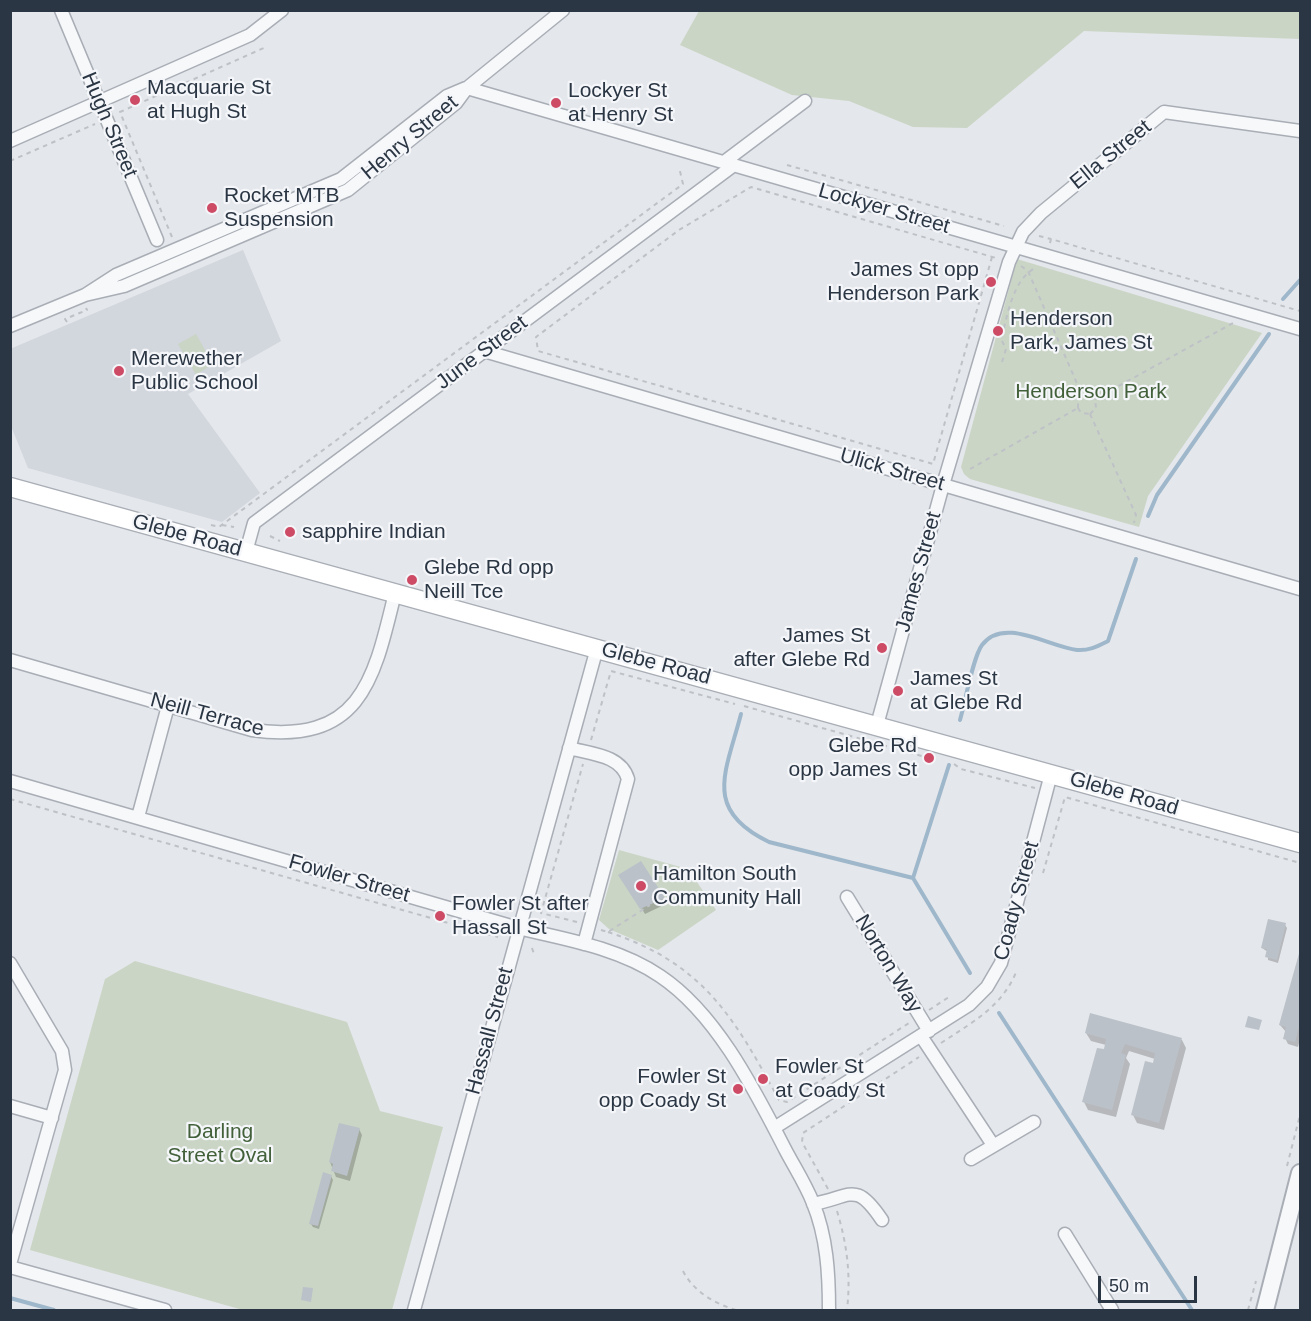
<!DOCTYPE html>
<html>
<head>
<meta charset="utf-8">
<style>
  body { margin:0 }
  #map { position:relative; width:1311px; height:1321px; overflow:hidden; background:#e4e7eb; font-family:Helvetica,sans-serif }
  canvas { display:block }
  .frame { position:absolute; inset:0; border:12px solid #2b3644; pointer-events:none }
  .scale { position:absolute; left:1098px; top:1276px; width:99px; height:27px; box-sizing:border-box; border:3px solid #2b3644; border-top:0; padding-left:8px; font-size:18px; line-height:21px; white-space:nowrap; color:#2b3644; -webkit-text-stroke:4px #f4f6f9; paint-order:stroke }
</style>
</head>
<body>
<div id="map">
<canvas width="1311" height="1321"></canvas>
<div class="frame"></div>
<div class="scale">50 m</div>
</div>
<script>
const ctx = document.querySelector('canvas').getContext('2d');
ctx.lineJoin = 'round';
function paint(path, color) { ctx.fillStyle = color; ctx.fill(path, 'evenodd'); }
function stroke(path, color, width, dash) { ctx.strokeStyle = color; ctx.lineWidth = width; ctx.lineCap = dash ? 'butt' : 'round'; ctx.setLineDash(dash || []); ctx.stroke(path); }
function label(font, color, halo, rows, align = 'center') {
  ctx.font = font + ' Helvetica,sans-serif'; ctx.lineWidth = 4.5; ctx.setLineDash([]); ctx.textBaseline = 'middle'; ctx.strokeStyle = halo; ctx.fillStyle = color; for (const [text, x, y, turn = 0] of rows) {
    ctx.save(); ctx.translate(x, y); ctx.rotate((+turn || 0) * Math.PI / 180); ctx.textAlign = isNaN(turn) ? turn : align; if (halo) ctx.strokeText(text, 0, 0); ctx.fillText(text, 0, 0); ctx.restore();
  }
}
paint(new Path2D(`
  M243,250L281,341L188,394L260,493L222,522L28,468L11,426L10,349Z`), '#d2d6dd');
paint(new Path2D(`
  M699,11H1300V39L1084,31L967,128L913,127L849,101L792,95L680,45Z
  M1017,259L1262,333L1148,496L1139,527L970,479L964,474L961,467Z
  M196,334L213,364L196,375L178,344Z
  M619,850L688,869L716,910L658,950L609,929L599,920Z
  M135,961L347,1022L380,1111L443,1127L392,1310H243L30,1250L105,979Z`), '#cad5c5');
paint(new Path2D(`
  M640,863L666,904L645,914L620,875Z
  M1285,925L1287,928L1278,963L1268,960V952L1262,948Z
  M1300,953V1039L1298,1047L1288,1044L1285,1038L1286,1032L1280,1025Z
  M1086,1033L1182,1040L1186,1048L1164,1130L1137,1123L1133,1115L1155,1059L1129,1051L1126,1058L1130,1064L1116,1117L1088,1110L1084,1102L1106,1045L1091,1041Z
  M359,1129L362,1135L350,1181L336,1177L330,1162Z
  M331,1176L333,1180L319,1229L313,1227L311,1224Z`), '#0003');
stroke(new Path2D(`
  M1283,299L1300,280
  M1148,516L1157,495L1269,334
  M741,714C726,772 702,810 769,842L913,878L970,973
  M960,720C965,703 973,657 982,645C1004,616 1049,647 1077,650C1089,651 1098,646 1108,641L1136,559
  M913,878L949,765
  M999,1013L1192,1310
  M10,1298L54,1310`), '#9fb7cb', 4);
paint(new Path2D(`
  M641,861L665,898L640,909L618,875Z
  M1268,919L1286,923L1277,960L1265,957L1267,949L1261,948Z
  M1300,950V1023L1295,1042L1283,1039L1286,1027L1279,1025Z
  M1090,1013L1182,1038L1159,1123L1131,1115L1145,1061L1153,1063L1155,1053L1125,1044L1121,1053L1126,1055L1112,1110L1082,1102L1097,1048L1104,1049L1106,1039L1085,1033Z
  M1248,1016L1262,1020L1259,1030L1245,1027Z
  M339,1123L360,1128L347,1176L331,1171L333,1164L329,1162Z
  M323,1172L332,1175L318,1226L309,1224Z
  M303,1287L313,1288L311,1302L301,1300Z`), '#bbc1c9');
const minor = new Path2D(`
  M61,10L157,240
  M467,88L1300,329
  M10,141L250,35L282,10
  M724,162L805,101
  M85,295L124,286L348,190L456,103L467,88L563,10
  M10,326L85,295L116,275L341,179L447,96L466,88
  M484,351L1300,589
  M246,552L254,523L734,165
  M10,660L252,730C361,745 374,680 395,593
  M877,725L943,485L1009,262L1023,232L1041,213L1164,112L1300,131
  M569,748C591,754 621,755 628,779L584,944
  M10,781L518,928C565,939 619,948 660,976C717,1014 755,1091 786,1151C795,1168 806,1185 813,1203C827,1237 829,1274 829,1310
  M138,817L168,706
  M847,897L929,1031
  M10,963L62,1051L65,1070L10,1264
  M921,1036L993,1145
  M10,1106L52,1118
  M774,1128L969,1005L987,987L1001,963L1051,774
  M971,1159L1034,1122
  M813,1204C852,1197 855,1180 882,1220
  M1065,1234L1112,1310
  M10,1267L165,1310
  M414,1310L597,648`);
const tertiary = new Path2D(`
  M1265,1310L1300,1173`);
const secondary = new Path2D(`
  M10,487L1300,843`);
stroke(minor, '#a9aeb6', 15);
stroke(tertiary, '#a9aeb6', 20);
stroke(secondary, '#a9aeb6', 21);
stroke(new Path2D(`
  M10,161L95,124
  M787,165L1004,226
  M1039,236L1051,239
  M172,237L120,112L266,47
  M1050,243L1051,239L1300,311
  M992,257L933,464L538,351L536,337L552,325L679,230L751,187L996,258
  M1021,266L1028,271L1082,395
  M67,322L65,319L87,310L86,308
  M1002,362L1006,349L1001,339C1008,315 1012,279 1037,267
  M1082,395L1088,394L1095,399
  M1095,399L1233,323
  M1078,408V400L1082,395
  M1078,408L1081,413L1090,414
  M1090,414L1136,515L1134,523
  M1090,414L1096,408L1095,399
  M970,469L1078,408
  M211,525L219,527L683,184L679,167
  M222,525L234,527
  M270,536L280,541
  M744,706L929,758
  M591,740L611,671L735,704
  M954,764L961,769L1035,788
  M10,799L498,937
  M1043,873L1065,797L1300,863
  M577,922L541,913L583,764
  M601,930L608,932L650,905
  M608,932C703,963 734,1017 779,1100L787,1102L909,1023
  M532,948L534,954
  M929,1010L949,997
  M941,1043C973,1022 1003,1006 1017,970
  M1287,1166L1300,1115
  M828,1189L802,1142L803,1133L919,1057
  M837,1211C847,1244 851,1275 847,1310
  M683,1271C693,1291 715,1304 736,1310
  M1248,1310L1256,1281`), '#bec2c7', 2, [4.5, 4.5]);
stroke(minor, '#f7f8fa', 12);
stroke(tertiary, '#f7f8fa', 16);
stroke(secondary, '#fff', 18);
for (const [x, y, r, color] of [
  [135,100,6,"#ce4b66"],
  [556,103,6,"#ce4b66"],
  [212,208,6,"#ce4b66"],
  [991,282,6,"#ce4b66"],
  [998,331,6,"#ce4b66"],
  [119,371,6,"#ce4b66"],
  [290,532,6,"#ce4b66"],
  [412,580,6,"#ce4b66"],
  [882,648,6,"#ce4b66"],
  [898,691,6,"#ce4b66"],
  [929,758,6,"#ce4b66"],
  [641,886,6,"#ce4b66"],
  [440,916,6,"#ce4b66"],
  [763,1079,6,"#ce4b66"],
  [738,1089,6,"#ce4b66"]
]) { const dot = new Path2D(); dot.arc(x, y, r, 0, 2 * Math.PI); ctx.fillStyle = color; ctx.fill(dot); stroke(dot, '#f4f6f9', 2); }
label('21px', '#2b3644', '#f4f6f9', [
  ["Macquarie St",147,88],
  ["at Hugh St",147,112],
  ["Lockyer St",568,91],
  ["at Henry St",568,115],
  ["Rocket MTB",224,196],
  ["Suspension",224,220],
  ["James St opp",979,270,"right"],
  ["Henderson Park",979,294,"right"],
  ["Henderson",1010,319],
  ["Park, James St",1010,343],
  ["Merewether",131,359],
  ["Public School",131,383],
  ["sapphire Indian",302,532],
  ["Glebe Rd opp",424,568],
  ["Neill Tce",424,592],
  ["James St",870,636,"right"],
  ["after Glebe Rd",870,660,"right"],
  ["James St",910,679],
  ["at Glebe Rd",910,703],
  ["Glebe Rd",917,746,"right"],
  ["opp James St",917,770,"right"],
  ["Hamilton South",653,874],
  ["Community Hall",653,898],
  ["Fowler St after",452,904],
  ["Hassall St",452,928],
  ["Fowler St",775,1067],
  ["at Coady St",775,1091],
  ["Fowler St",726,1077,"right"],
  ["opp Coady St",726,1101,"right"]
], 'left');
label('21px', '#2b3644', '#f4f6f9', [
  ["Hugh Street",109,125,67],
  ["Henry Street",410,138,-40],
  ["Ella Street",1111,155,-39],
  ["Lockyer Street",884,209,16],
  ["June Street",482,353,-37],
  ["Ulick Street",892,470,16],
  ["Glebe Road",187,536,15],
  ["James Street",919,572,-75],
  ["Glebe Road",656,664,15],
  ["Neill Terrace",207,715,15],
  ["Glebe Road",1124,794,16],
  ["Fowler Street",349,879,16],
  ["Coady Street",1017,901,-75],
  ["Norton Way",888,964,59],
  ["Hassall Street",490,1031,-75]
]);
label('21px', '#426039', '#f4f6f9', [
  ["Henderson Park",1091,392],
  ["Darling",220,1132],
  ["Street Oval",220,1156]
]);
</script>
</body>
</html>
